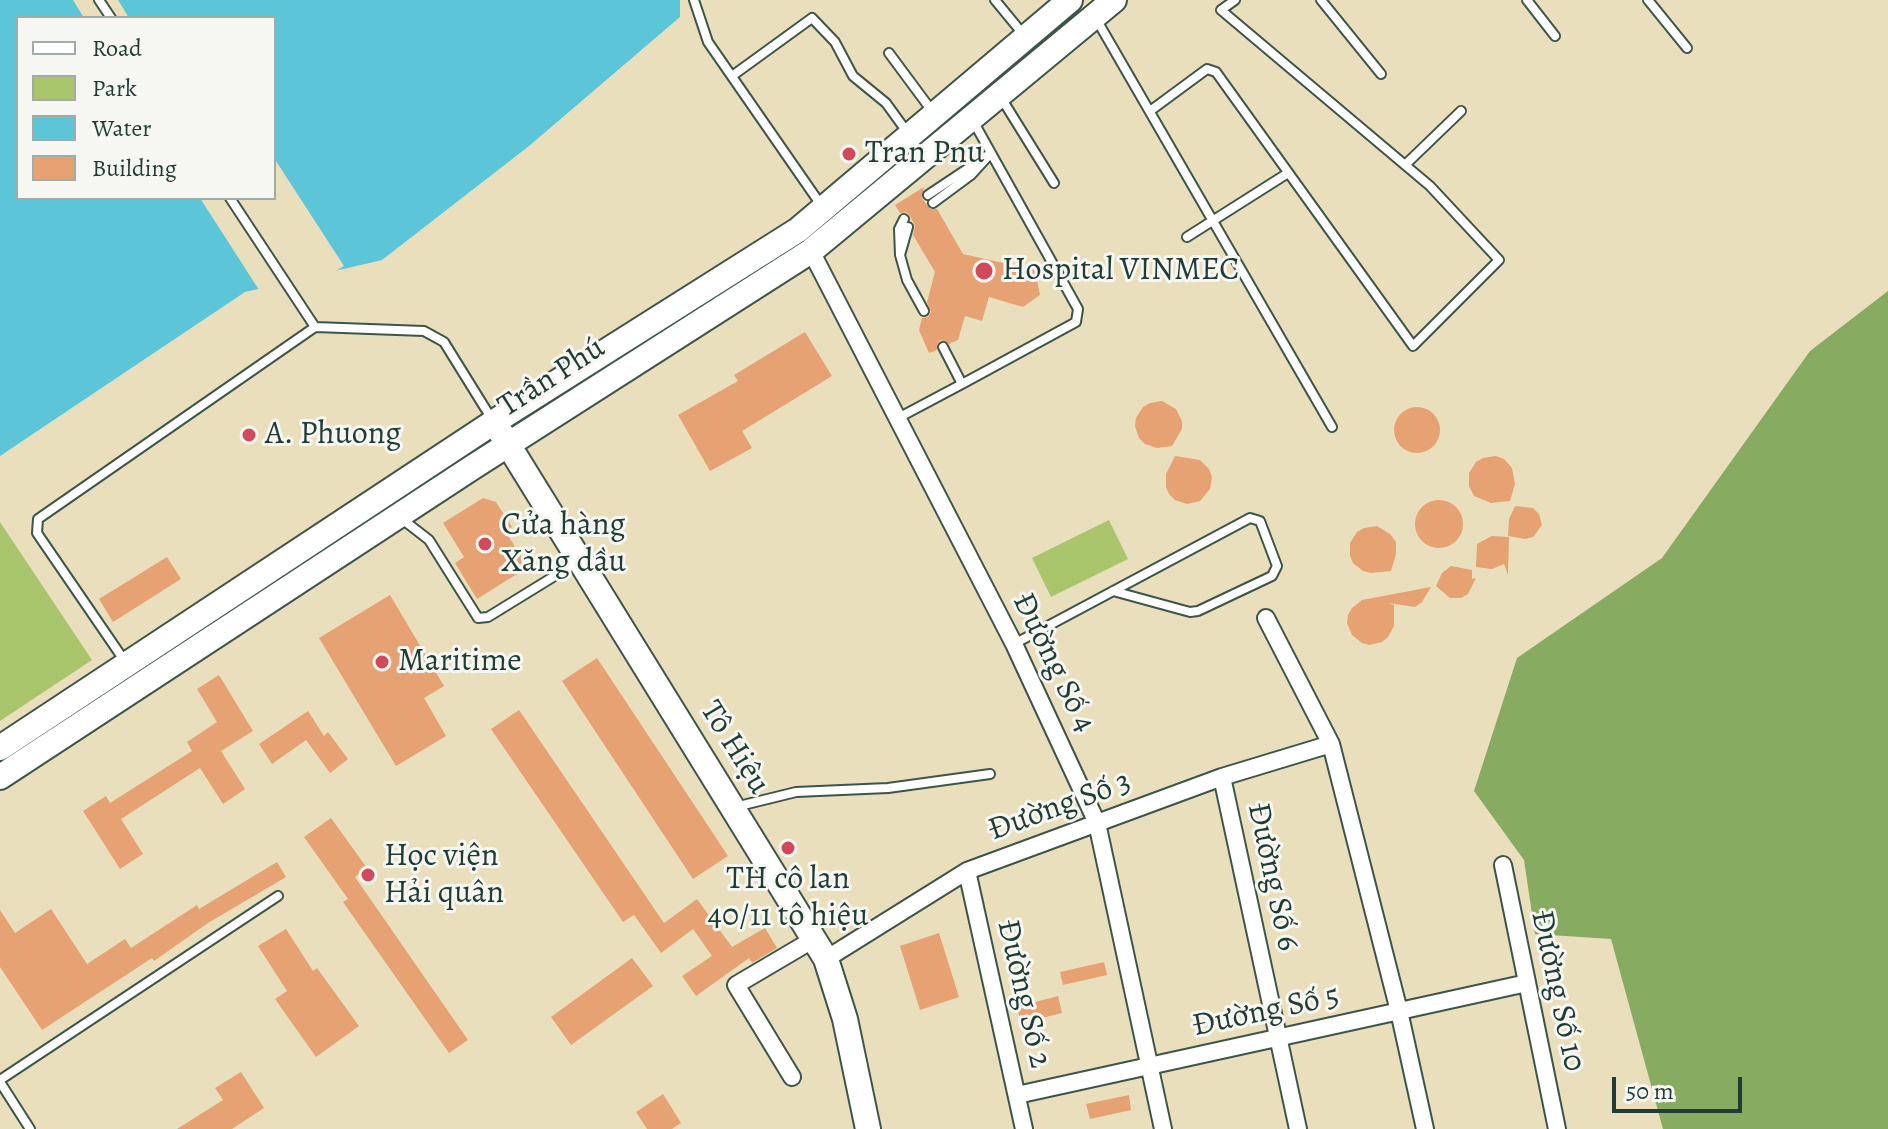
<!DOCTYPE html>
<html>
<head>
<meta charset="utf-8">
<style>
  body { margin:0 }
  #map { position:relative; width:1888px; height:1129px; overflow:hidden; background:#eadfbc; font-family:Alegreya,serif }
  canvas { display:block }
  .legend { position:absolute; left:16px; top:16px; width:260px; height:184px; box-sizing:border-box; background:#f6f6f2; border:2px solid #a0aca6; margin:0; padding:10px 14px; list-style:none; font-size:24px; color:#1f3d34 }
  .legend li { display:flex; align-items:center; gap:16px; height:40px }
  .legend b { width:40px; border:2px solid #a0aca6 }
  .scale { position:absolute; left:1612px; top:1077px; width:130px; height:36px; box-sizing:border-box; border:4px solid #1f3d34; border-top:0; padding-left:10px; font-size:24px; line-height:28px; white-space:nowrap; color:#1f3d34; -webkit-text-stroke:6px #f6f6f2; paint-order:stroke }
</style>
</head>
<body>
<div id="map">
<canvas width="1888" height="1129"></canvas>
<ul class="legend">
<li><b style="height:10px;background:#fff"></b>Road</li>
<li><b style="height:22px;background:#aac66c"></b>Park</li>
<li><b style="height:22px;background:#5cc5d8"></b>Water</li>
<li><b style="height:22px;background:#e6a272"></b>Building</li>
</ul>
<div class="scale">50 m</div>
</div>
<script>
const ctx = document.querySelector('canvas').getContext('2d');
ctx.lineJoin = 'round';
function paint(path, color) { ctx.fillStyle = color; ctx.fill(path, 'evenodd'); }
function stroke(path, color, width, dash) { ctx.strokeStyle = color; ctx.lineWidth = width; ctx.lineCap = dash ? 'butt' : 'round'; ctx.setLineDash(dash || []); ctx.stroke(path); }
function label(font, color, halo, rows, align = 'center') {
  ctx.font = font + ' Alegreya,serif'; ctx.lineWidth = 6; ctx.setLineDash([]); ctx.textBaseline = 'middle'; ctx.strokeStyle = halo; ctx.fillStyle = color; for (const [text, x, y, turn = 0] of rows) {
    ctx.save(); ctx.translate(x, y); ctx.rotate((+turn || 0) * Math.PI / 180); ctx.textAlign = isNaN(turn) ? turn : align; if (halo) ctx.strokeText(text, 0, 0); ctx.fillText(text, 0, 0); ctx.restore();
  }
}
paint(new Path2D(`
  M1109,520L1128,559L1051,597L1032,558Z
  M0,522L92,660L0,721Z`), '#aac66c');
paint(new Path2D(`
  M1888,291V1129H1663L1611,939L1535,934L1524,860L1474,791L1517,658L1662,558L1810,351Z`), '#87ab60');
paint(new Path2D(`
  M0,0H680V17L529,146L382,260L245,292L0,456ZM18,18H274V198H18Z`), '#5cc5d8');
paint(new Path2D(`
  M73,0H118L129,18H84Z
  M274,158L344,266L326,277L261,293L200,198H274Z`), '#eadfbc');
paint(new Path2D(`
  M924,187L922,198L930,209H937L963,254L1035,270L1040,295L1023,307L989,297L982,321L965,316L958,340L949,344L941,340L937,344V350L929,353L919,330L922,318L928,317L931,312L927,302L935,272L913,235L915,226L910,216L906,212L900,213L895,205Z
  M805,332L832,376L742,431L752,448L710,471L678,415L738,381L734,375Z
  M1162,401L1176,409L1182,421V429L1172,446L1157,448L1145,444L1139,438L1135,426L1136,418L1143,407L1150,403Z
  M1394 430a23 23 0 1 1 46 0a23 23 0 1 1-46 0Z
  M1175,456L1200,460L1209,469L1212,477L1210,489L1200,501L1187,504L1175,500L1169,494L1166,487V474Z
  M1496,456L1504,459L1512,468L1515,484L1510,501L1491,503L1474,496L1469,486V473L1476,462L1483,458Z
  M483,498L496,502L512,527L505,531L528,567L477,599L455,563L464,557L443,523Z
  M1415 524a24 24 0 1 1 48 0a24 24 0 1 1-48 0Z
  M1515,506L1533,508L1539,514L1542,525L1533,537L1525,539L1508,536L1509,519Z
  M1377,526L1390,534L1396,542V554L1391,571L1371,573L1363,571L1353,563L1350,556V543L1357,532L1364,528Z
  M1492,536L1509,537L1508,575L1504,564L1492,569L1476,567L1477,544Z
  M167,557L181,579L113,622L99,599Z
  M1451,566L1472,570V579L1476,578L1468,594L1461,598H1450L1436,586L1442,573Z
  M1431,587L1422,602L1415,607L1388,603L1394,605V626L1388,637L1382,642L1369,645L1362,643L1352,635L1347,623L1348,615L1352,608L1362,600Z
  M390,595L444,686L424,698L446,736L396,766L319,638Z
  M597,658L728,856L693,879L562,681Z
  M219,675L253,731L221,751L245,789L223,804L200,768L121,819L143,854L120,869L83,811L106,796L110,803L192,751L187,742L217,722L197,689Z
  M519,710L664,923L697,899L732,947L765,928L777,948L752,963L749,958L696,996L682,976L712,956L693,929L661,953L634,915L623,922L491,729Z
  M308,711L324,736L328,732L348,759L330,773L306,740L272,764L259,744Z
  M331,818L367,868L355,877L468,1040L449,1053L343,902L348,899L304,837Z
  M277,862L286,877L208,923L154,961L152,958L42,1030L0,967V910L15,933L51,909L87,964L125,939L131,948L197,905L199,909Z
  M286,929L313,971L317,968L359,1026L316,1057L275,999L287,991L258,946Z
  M939,933L959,997L920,1010L900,946Z
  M632,958L653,986L571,1045L551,1017Z
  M1104,962L1107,975L1063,985L1060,972Z
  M1058,996L1062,1013L1021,1023L1017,1007Z
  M241,1072L264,1108L232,1129H177L223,1100L215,1088Z
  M663,1094L681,1123L672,1129H647L636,1112Z
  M1129,1095L1131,1110L1090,1119L1086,1104Z`), '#e6a272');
const lane = new Path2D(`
  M99,0L111,18
  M694,0L708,42L821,205
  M995,0L1023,34
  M1321,0L1381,74
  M1527,0L1555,36
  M1648,0L1687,48
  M1095,17L1332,427
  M889,53L932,111
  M732,76L812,18L835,42L853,76L886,103L907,132
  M1000,96L1054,183
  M1150,111L1207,69L1216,72L1413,346L1499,260L1430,186L1221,10L1235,0
  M1405,165L1461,111
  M928,195L991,153L971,175L933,203
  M230,198L315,327
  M904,219L899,229L900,255L908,227
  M1187,237L1288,173
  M900,255L907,280L924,311
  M962,384L1076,322L1078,309L972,119
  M898,418L962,384L943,347
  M402,519L429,540L478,618L488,617L579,561
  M1014,644L1250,518L1260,521L1277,566L1272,576L1198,611L1190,612L1113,591
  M126,663L37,533L38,519L315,327L424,331L444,342L493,421
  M735,807L796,792L888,788L990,774
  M0,1080L278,896
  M0,1082L30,1129`);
const street = new Path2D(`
  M811,251L1014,644L1097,823L1163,1129
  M1266,618L1331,744L1399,1011L1425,1129
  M1222,777L1298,1129
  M1503,865L1557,1129
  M967,871L1024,1129
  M826,959L967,871L1222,777L1331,744
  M792,1077L736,985L814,939
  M1017,1095L1527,983`);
const secondary = new Path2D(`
  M501,433L826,959L845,1019L868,1129
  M0,748L494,422L798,230L1070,0
  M0,777L473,467L811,251L1114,0`);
stroke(lane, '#3d5548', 12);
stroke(street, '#3d5548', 20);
stroke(secondary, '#3d5548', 28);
stroke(lane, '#fff', 8);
stroke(street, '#fff', 16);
stroke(secondary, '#fff', 24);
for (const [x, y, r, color] of [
  [849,154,8,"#d1495b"],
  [984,271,10,"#d1495b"],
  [249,435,8,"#d1495b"],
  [485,544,8,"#d1495b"],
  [382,662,8,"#d1495b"],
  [788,848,8,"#d1495b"],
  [368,875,8,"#d1495b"]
]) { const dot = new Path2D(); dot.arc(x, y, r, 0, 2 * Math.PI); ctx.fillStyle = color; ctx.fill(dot); stroke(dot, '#f6f6f2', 3); }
label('32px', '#1f3d34', '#f6f6f2', [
  ["Tran Pnu",865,154],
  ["Hospital VINMEC",1002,271],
  ["A. Phuong",265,435],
  ["Cửa hàng",501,526],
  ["Xăng dầu",501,563],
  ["Maritime",398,662],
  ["Học viện",384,857],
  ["Hải quân",384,894],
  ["TH cô lan",788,880,"center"],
  ["40/11 tô hiệu",788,917,"center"]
], 'left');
label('32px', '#1f3d34', '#f6f6f2', [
  ["Trần Phú",552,378,-33],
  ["Đường Số 4",1053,663,64],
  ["Tô Hiệu",734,748,58],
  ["Đường Số 3",1060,807,-20],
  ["Đường Số 6",1272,877,78],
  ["Đường Số 10",1557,991,78],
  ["Đường Số 2",1023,994,77],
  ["Đường Số 5",1266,1012,-12]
]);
</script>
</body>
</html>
